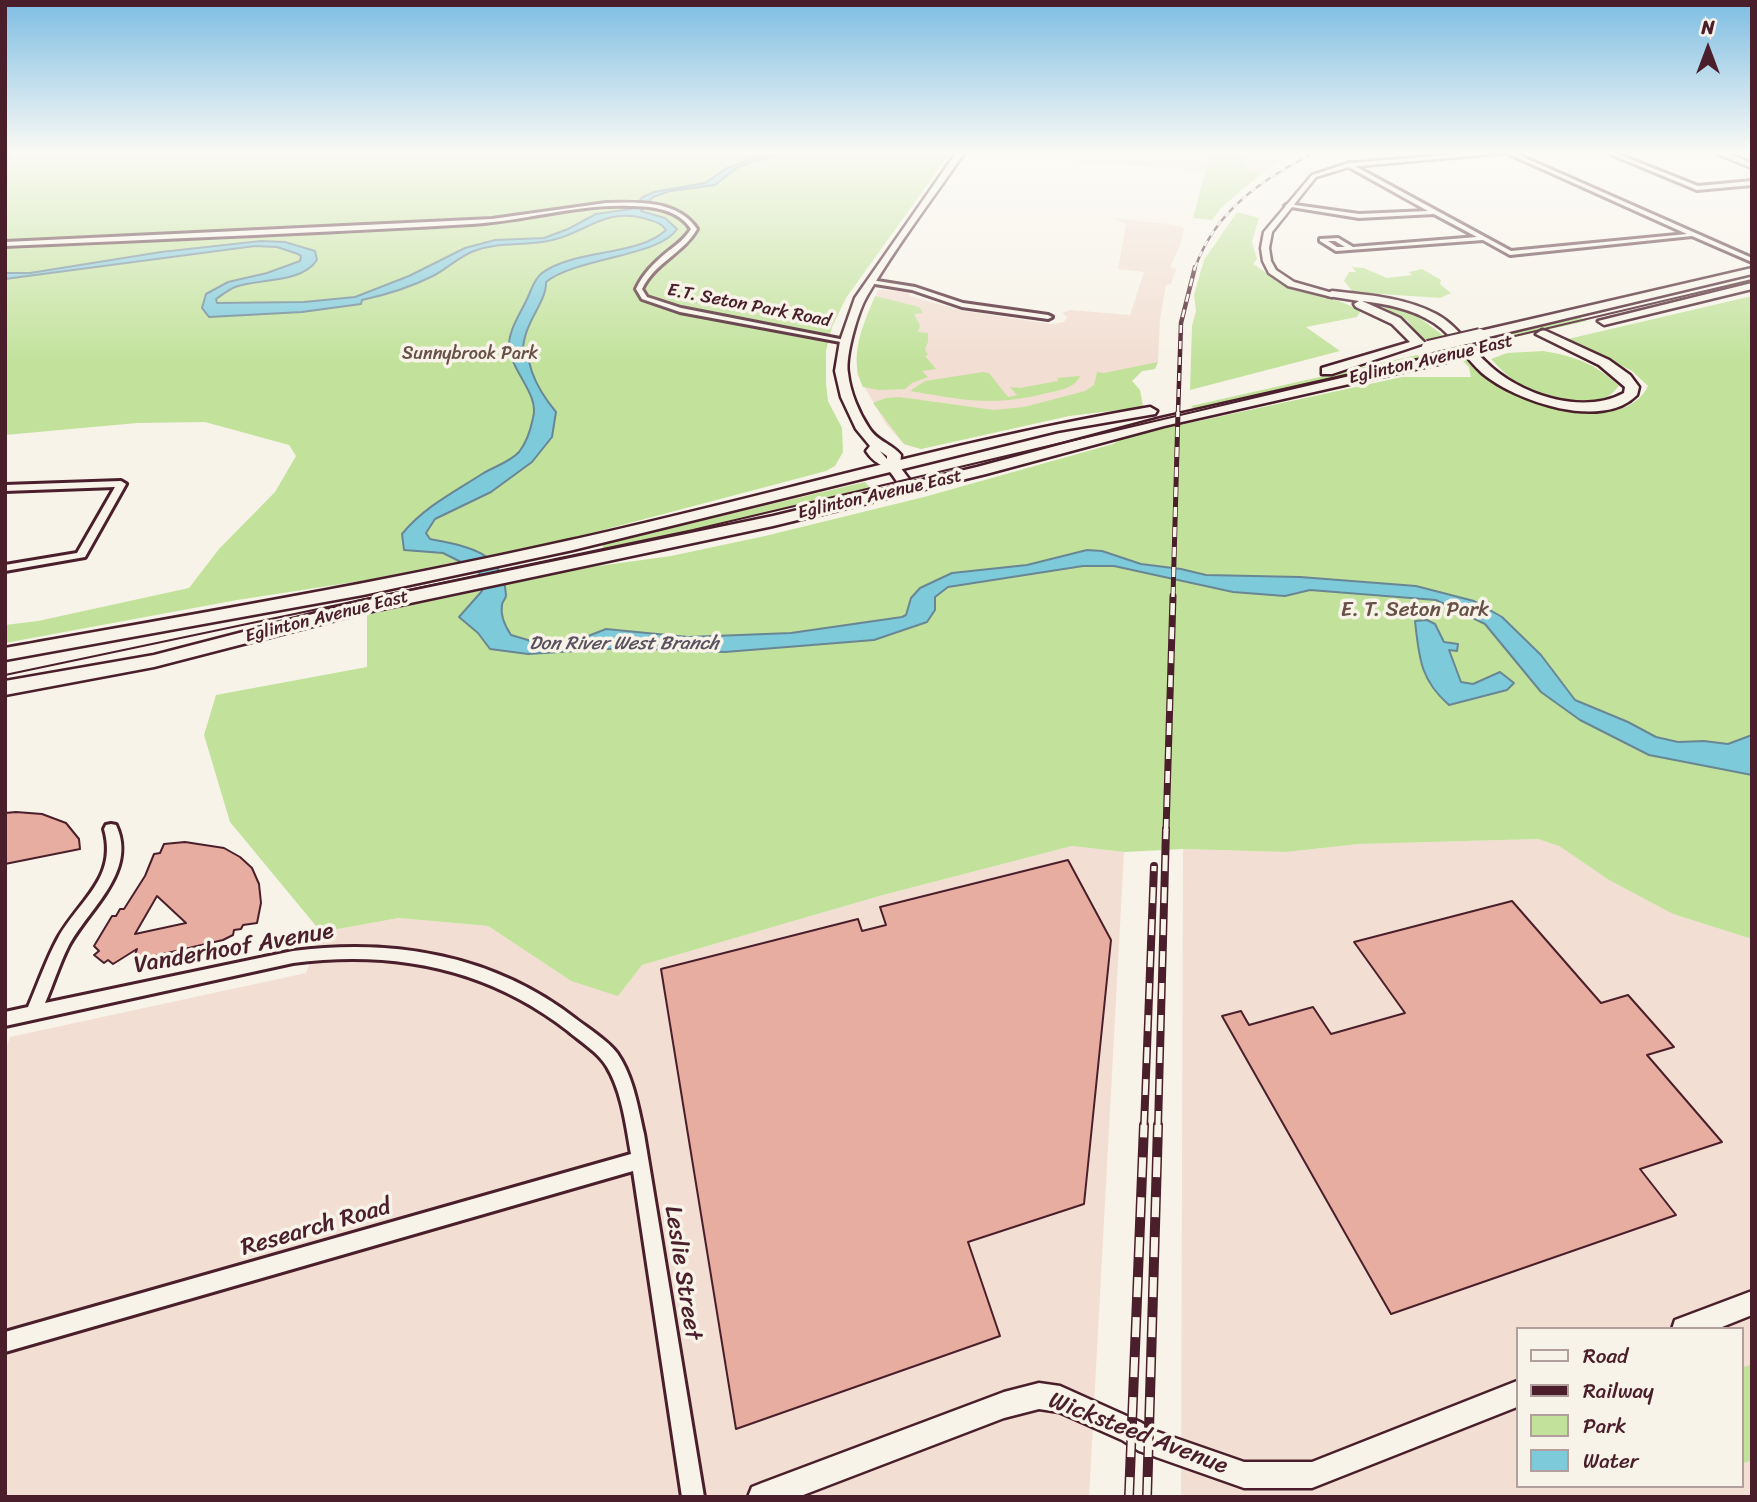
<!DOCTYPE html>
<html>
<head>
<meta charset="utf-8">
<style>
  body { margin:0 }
  #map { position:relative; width:1757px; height:1502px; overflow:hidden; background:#f7f3e8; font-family:Sriracha,sans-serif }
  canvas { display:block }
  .frame { position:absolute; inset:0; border:7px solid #4a1f2b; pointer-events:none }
  .legend { position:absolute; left:1516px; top:1327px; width:228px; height:161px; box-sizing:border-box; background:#f7f3e8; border:2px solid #b29e9c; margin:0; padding:9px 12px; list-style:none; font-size:21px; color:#4a1f2b }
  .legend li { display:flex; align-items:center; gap:14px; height:35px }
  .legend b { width:35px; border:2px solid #b29e9c }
  .north { position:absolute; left:1673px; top:14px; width:70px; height:70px; -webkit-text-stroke:5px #f7f3e8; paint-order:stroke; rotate:0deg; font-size:19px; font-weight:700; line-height:28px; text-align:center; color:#4a1f2b }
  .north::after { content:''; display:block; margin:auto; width:24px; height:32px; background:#4a1f2b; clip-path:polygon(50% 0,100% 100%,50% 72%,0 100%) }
</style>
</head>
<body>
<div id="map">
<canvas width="1757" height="1502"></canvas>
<div class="frame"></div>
<ul class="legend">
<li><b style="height:9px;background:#f7f3e8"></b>Road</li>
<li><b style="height:9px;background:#4a1f2b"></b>Railway</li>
<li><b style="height:19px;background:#c2e29b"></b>Park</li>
<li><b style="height:19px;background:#7dcadb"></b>Water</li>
</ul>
<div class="north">N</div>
</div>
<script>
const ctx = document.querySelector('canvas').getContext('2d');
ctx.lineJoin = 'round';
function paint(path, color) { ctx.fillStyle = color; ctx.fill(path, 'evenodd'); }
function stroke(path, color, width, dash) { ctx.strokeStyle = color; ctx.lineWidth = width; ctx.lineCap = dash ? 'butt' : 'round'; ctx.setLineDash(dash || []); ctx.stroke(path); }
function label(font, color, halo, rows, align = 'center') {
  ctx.font = font + ' Sriracha,sans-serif'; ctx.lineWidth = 7; ctx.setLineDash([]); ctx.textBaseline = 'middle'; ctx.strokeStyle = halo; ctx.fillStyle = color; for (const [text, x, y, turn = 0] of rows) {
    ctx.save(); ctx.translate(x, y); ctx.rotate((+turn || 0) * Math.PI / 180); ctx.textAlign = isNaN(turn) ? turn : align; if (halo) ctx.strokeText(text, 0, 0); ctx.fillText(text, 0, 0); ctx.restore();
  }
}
paint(new Path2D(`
  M973,153H1210V154L1205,171Z
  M1241,153H1292L1263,172L1247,170Z
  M1114,218L1176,225L1184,228L1181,243L1170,267L1176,269L1171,284L1166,285L1160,319L1158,362L1155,369L1142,371L1132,381L1140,390L1143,407L1069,416L921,449L904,444L886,424L857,374L861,332L878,290L907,291L910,296L964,311L1051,324L1064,322L1067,317L1062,313L1070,310L1130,315L1144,272L1118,269L1126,224Z
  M1538,839L1559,846L1609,880L1673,914L1752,939V1497H1181L1183,849L1286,852L1359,844ZM1517,1329H1741V1486H1517Z
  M1072,846L1124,852L1089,1497H5V1051L10,1037L306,973L321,932L399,918L488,926L571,981L618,995L642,965L883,895Z`), '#f2ded2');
paint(new Path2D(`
  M5,153H950L846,298L832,327L826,351V383L828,401L842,428L843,452L835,466L826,471L569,539L367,580L237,600L5,643V625L38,621L189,588L219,549L275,492L296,456L289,445L205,422L137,423L5,435Z
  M1210,153H1241L1247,170L1263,172L1221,208L1212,220L1193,218Z
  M1237,212L1259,218L1252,242L1257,259L1253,264L1288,287L1339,301L1361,310L1357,317L1306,327L1340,351L1190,390L1192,326L1196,311L1194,295L1204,260Z
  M1352,267L1364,268L1387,278L1412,275L1409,272L1422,269L1441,280L1440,284L1451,293L1440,298L1353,292L1344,281L1349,272H1356Z
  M875,296L919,307L923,313L914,314L920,325L918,332L928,333V342L925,349L928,355L925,356L936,369L922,371L928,377L912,383L905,389L879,390L863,387C848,357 863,325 875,296Z
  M1752,296V939L1673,914L1609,880L1559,846L1538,839L1359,844L1286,852L1183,849L1124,852L1072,846L883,895L642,965L618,996L571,981L488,926L399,918L321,932L230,822L204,735L216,695L367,667V615L584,568L671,556L765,536L924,497L1113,444L1125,437L1402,377H1471L1469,367L1463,361L1466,360C1475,369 1484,378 1495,384C1530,405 1625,434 1648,386L1632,371L1568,339Z
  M1376,304L1416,315L1445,337L1421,341L1408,321Z
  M1576,316L1587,321L1506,339L1497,335Z
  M1543,351C1575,356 1596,364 1619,386C1616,389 1611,395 1607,397C1589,407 1542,398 1525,388C1512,380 1501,370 1491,359L1507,353Z
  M1417,355L1423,358L1196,411L1191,406Z
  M1158,362L1155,369L1142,371L1132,381L1140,390L1143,407L1069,416L921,449L904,444L873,403L886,398L899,397L994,410L1024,407L1085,391L1094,385L1097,372L1104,373Z
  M983,372L989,373L1008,397L1017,395L1010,387L1020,388L1058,381L1057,378L1080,376C1074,389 1060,390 1047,393C992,407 965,400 910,391L925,381Z
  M865,482L870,488L604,551L602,544Z
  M1752,1364V1460L1741,1464V1373L1744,1367Z`), '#c2e29b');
const water = new Path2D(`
  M768,153H780L738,167L715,185L670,191L653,197L641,211L665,218L677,229C661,256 575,258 546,282C547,302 523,323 523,351C530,359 529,363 532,372C537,386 546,400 556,412L552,437L532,462L491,492L435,519L426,533L430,539C466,546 503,551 506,595C506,600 503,599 502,605C500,616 505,626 511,635L538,643L583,638L606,629L688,637L791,633L902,617L906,615L911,598L920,588L952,573L1027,565L1087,550L1102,551L1141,564L1181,569L1206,575L1300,577L1416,586L1474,601L1502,617L1541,655L1575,700L1628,722L1656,737L1678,742L1704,741L1728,744L1752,735V775L1649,755L1580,720L1541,692L1485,624L1436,600L1310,590L1285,596L1233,592L1114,566H1083L948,587L935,597V610L927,622L874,640L725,652L624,648L528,654L490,649L478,633L459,617L482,591L479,571L443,553L404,550L402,534C424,507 454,492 482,474C493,467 510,462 519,452C526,443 531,428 533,418C540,394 510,371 509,345C509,330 520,314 526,301C531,292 533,280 542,273C574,249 639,256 666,230C661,222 652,221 643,218C601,208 586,234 548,241C523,246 498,242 474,251C458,257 447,269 433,276C411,287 385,295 362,300L361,304L302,312L209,317L202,308L206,294L228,282L267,273L300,261L301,256L298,254L277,247L255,246L5,279V273H30L161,252L261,241L285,242L315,251L317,260C301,284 259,278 235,287C228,290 222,295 216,299L217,303L304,302L355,297L409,276L465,248L495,240L544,238L568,229L596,214L631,209L643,197L654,192L705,183L727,168Z
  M1427,620L1435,624L1444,642L1458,644L1457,651L1449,650L1461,682L1473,684L1500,672L1514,683L1507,690L1449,705C1420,680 1419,657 1415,621Z`);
paint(water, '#7dcadb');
stroke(water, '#698695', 2);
const building = new Path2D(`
  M16,812L42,814L66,823L79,839L80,849L5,864V813Z
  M185,842L224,848L240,857L252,868L259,884L261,903L257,923L243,925L241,929L234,930L233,935L223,940L133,961L137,949L113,964L108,960L104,963L94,955L99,951L94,946L112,916H116L120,909H124L145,876L154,854L160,853L164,844ZM157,896L186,923L135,934Z
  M1068,860L1111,940L1084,1204L968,1242L1000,1336L736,1429L661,969L858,919L862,931L886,925L880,907Z
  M1512,901L1601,1003L1628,995L1674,1047L1647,1055L1722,1142L1640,1169L1676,1215L1391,1314L1222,1016L1241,1011L1249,1025L1313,1007L1331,1034L1405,1013L1354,942Z`);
paint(building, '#e6ada0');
stroke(building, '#4a1f2b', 2);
const minor = new Path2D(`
  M1507,153H1514L1752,258V262L1692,236L1510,255L1483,240L1336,251L1320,241V239L1338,238L1353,247L1477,237L1434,214L1359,218L1285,206L1288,204L1359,214L1428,211L1347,166L1349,163L1511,251L1687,234ZM1328,241H1335L1345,247H1337Z
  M1608,153H1615L1698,186L1752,181V185L1697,190Z
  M606,203C637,202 678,200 697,229C684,253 655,262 642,289L647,297L681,308L850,341L846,343L680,312L642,299L636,289C643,274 653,264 666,253C675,246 685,239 691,229C678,209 652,206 629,206C576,204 525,221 472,224C316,233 161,239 5,246V242L492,219Z
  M871,280L915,287L963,303L1048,315L1052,317L1048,319L962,307L912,290L869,283L868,282Z
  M121,481L126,484L85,557L5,571V565L77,553L115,487L5,491V485Z
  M111,824L116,825C138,872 88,909 68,947C59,965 53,985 45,1003L293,951C394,938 494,955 576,1019C589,1029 607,1040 617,1053C633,1076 638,1107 644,1134L704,1497H682L633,1171L5,1352V1332L631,1154C626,1126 622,1092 607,1067C599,1053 581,1042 568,1031C487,968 394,950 293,963L5,1026V1012L28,1007C38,984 46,960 58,938C79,900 118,878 104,829L106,825Z`);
const tertiary = new Path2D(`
  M1472,153H1502L1349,167L1316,177L1272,232L1269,248L1271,261L1276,270L1294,282L1336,294L1332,297L1288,286L1269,273L1263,261L1261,248L1264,232L1312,175L1349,163Z
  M1752,1291V1315L1717,1329H1672L1675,1320Z
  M1517,1381V1407L1312,1488H1244L1139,1451L1122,1440L1059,1412L1039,1409L1004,1418L798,1497H748L752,1487L762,1483L1004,1392L1039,1383L1060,1386L1140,1422L1155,1431L1244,1462H1312Z`);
const secondary = new Path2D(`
  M956,153H964C932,200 896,246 867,296C858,311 845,356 848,373C850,392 859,413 869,428C878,442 891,443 901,455L900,467L915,487L908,491C898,488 896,477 888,470C878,462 874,463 866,451L870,446L856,429L841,397L835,371L840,341L855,298ZM880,451L887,456V459Z
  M1715,153H1727L1752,163V168Z`);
const primary = new Path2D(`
  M1752,268V274L1480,339L1474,335L1480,331Z
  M1752,283V289L1604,325L1598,321Z
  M1332,291C1367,295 1404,297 1436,314C1457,325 1469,346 1486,362C1518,394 1582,416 1624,393L1625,387L1599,365L1536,334L1542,330L1546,331L1609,360L1630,375L1639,387L1637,395C1602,431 1515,401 1482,373C1465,358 1454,336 1434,323C1413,309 1387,304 1362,301L1400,318L1425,343L1332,374H1322V368L1410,342L1392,324L1356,307L1354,304L1359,301L1328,296L1326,294Z
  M1441,355L1447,359L1446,362L1164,426L986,474L773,526L363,613L154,667L5,695V681L154,655L363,601L773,516L977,467L1161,418Z
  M1150,407L1157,411L1155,414L1057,431L573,550L363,595L5,660V648C195,614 384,582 571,540C765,497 955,440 1150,407Z`);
stroke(minor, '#4a1f2b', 6);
stroke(tertiary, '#4a1f2b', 5);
stroke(secondary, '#4a1f2b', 5);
stroke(primary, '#4a1f2b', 5);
paint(minor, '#f7f3e8');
paint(tertiary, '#f7f3e8');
paint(secondary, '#f7f3e8');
paint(primary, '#f7f3e8');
stroke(new Path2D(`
  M5,675L693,530L1752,280`), '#4a1f2b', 2);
const railFar5 = new Path2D(`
  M1195,268C1215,211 1262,179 1314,153`);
const railFar4 = new Path2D(`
  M1178,413L1181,323L1195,267`);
const railFar3 = new Path2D(`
  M1173,597L1178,412`);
const railFar2 = new Path2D(`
  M1166,831L1173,596`);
const railFar1 = new Path2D(`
  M1144,1127L1154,866
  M1158,1127L1166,829`);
const rail = new Path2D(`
  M1129,1497L1144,1125
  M1147,1497L1158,1125`);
stroke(railFar5, '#4a1f2b', 2.5);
stroke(railFar4, '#4a1f2b', 4.5);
stroke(railFar3, '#4a1f2b', 5);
stroke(railFar2, '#4a1f2b', 7);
stroke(railFar1, '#4a1f2b', 8);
stroke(rail, '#4a1f2b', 10);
stroke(railFar5, '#f7f3e8', 2, [6]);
stroke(railFar4, '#f7f3e8', 2.5, [8]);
stroke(railFar3, '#f7f3e8', 3.5, [10]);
stroke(railFar2, '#f7f3e8', 4.5, [12]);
stroke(railFar1, '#f7f3e8', 5, [16]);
stroke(rail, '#f7f3e8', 7, [20]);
const primaryBridge = new Path2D(`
  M1428,347L1480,335`);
stroke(primaryBridge, '#4a1f2b', 16, []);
stroke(primaryBridge, '#f7f3e8', 12);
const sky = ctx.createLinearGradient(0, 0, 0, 363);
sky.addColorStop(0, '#7dbde3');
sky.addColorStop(0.42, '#fbfaf5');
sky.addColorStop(1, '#fbfaf500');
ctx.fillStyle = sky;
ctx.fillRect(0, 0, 1757, 363);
label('18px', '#4a1f2b', '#f7f3e8', [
  ["E.T. Seton Park Road",749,306,11],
  ["Eglinton Avenue East",1431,360,-13],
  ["Eglinton Avenue East",880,495,-13],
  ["Eglinton Avenue East",327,617,-14]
]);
label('18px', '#685047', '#f7f3e8', [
  ["Sunnybrook Park",470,354]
]);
label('italic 19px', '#595260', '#f7f3e8', [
  ["Don River West Branch",624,644]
]);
label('21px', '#685047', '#f7f3e8', [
  ["E. T. Seton Park",1415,611]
]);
label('24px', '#4a1f2b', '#f7f3e8', [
  ["Vanderhoof Avenue",234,949,-10],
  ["Research Road",316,1228,-16],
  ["Leslie Street",682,1273,81],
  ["Wicksteed Avenue",1138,1434,21]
]);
</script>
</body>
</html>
